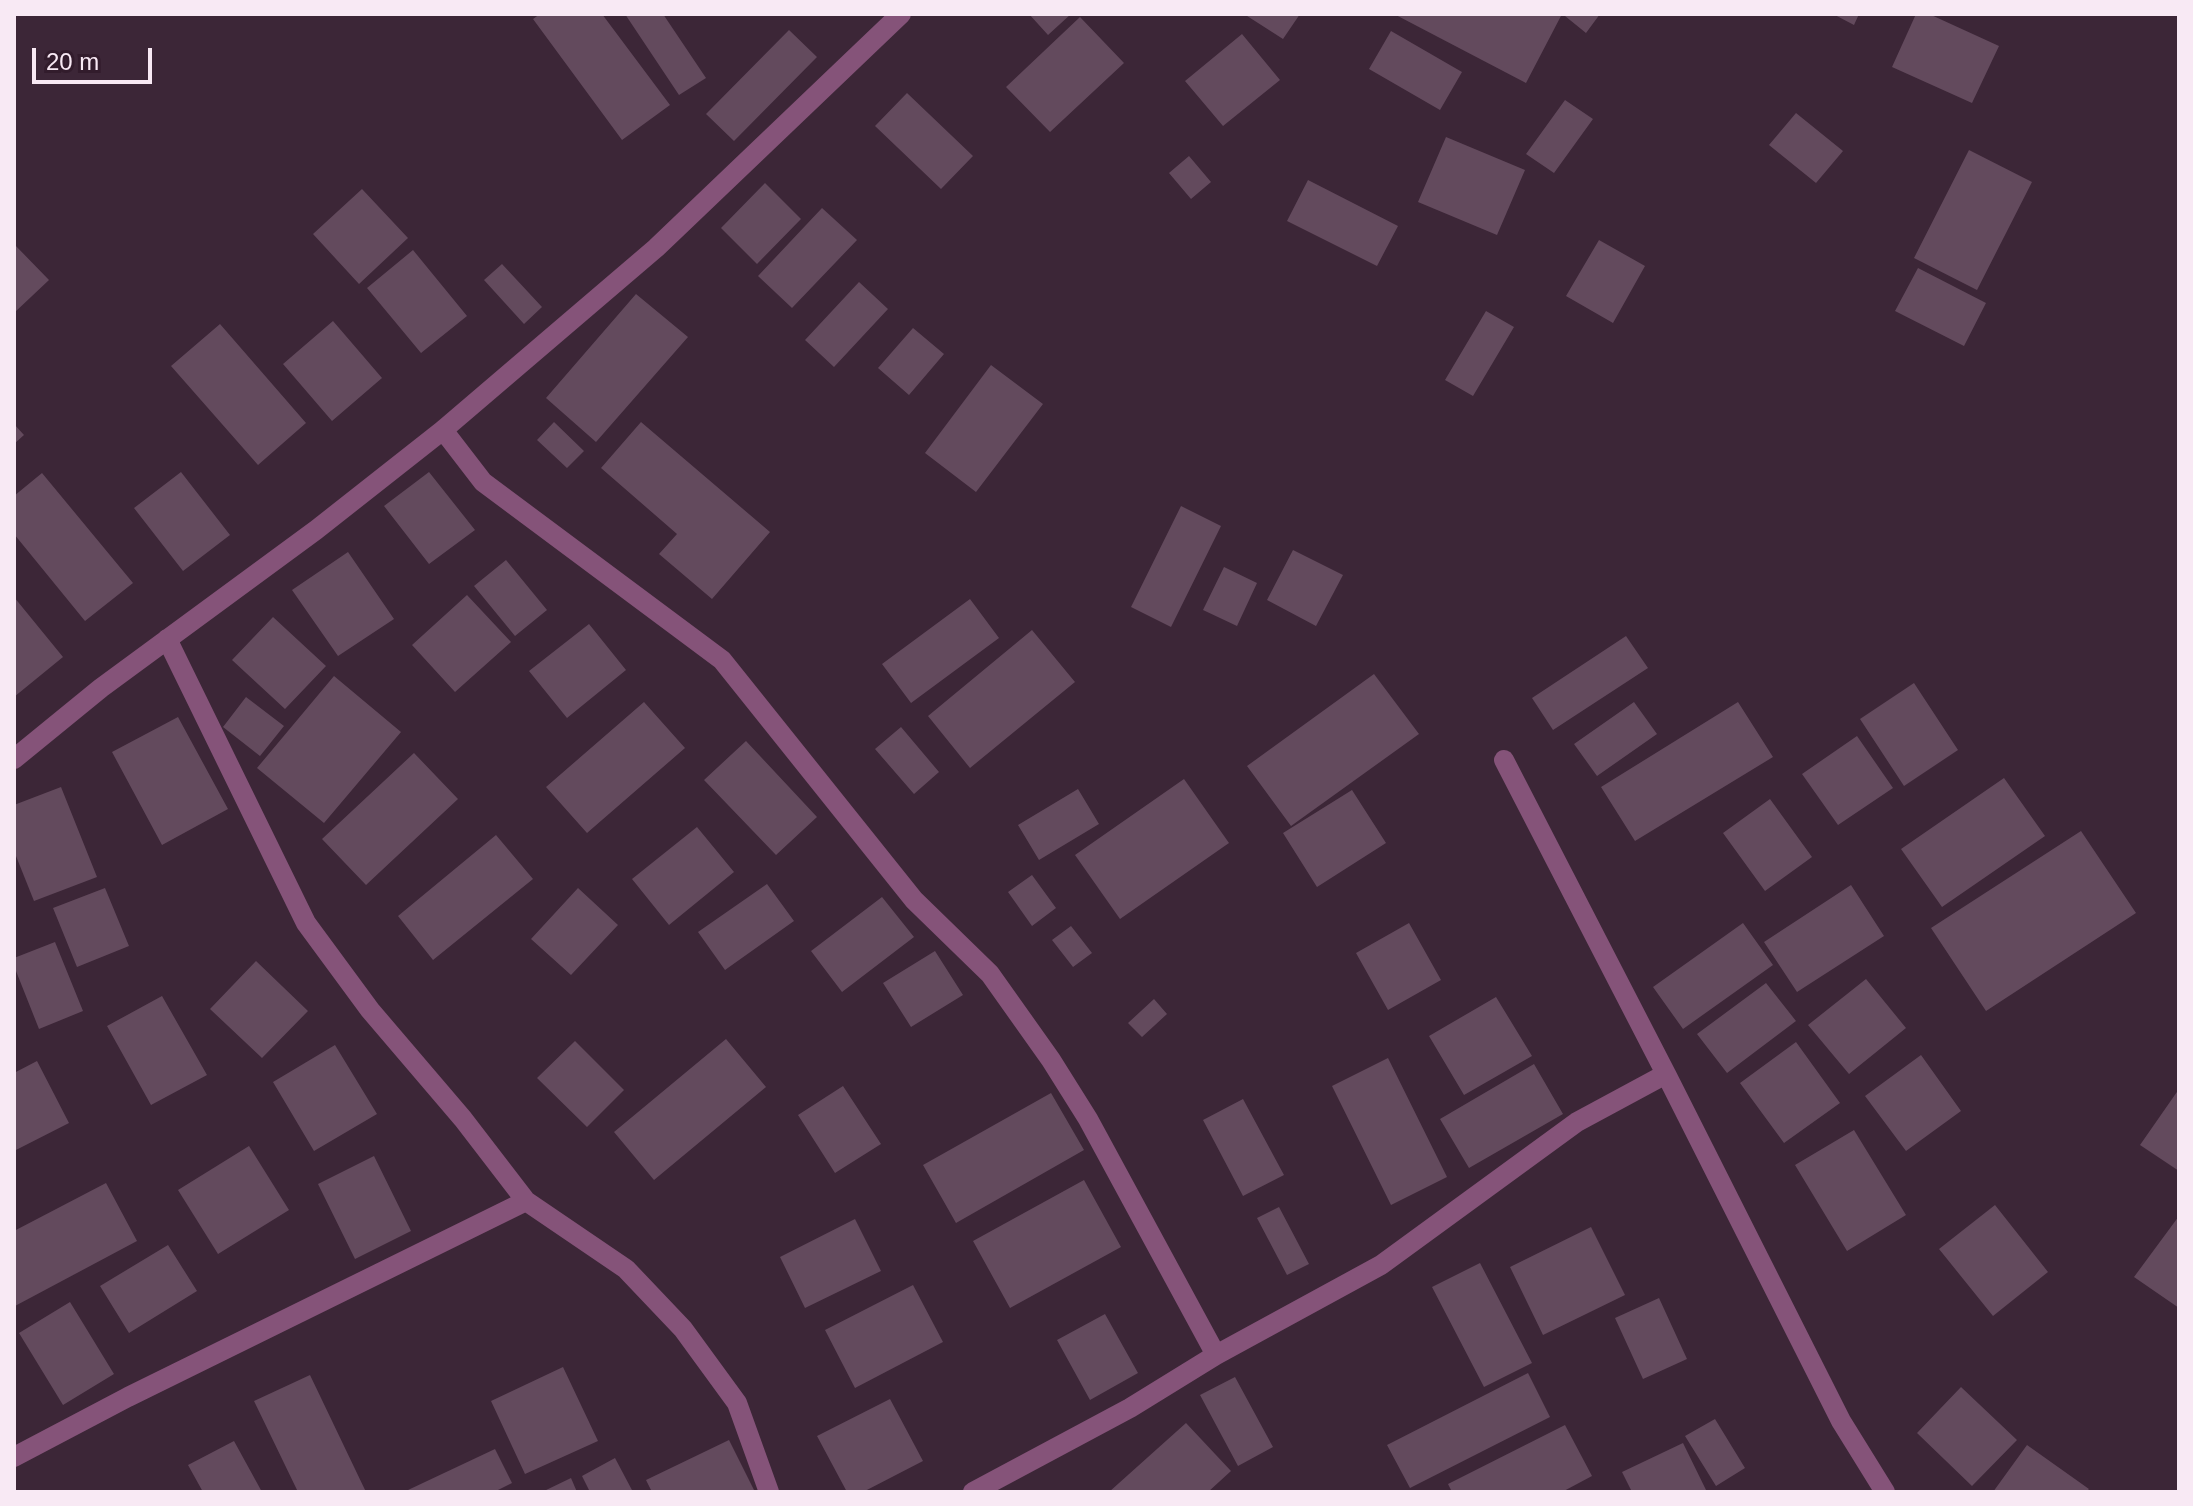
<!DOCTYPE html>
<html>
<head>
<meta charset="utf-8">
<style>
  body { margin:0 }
  #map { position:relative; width:2193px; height:1506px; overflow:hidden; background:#3c2637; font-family:Helvetica,sans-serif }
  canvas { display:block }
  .frame { position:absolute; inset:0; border:16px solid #f8e9f4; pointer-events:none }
  .scale { position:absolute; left:32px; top:48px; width:120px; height:36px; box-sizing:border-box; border:4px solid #f8e9f4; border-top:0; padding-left:10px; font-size:24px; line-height:28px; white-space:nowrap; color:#f8e9f4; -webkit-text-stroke:6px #321c2c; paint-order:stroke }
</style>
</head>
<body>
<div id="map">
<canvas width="2193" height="1506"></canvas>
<div class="frame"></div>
<div class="scale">20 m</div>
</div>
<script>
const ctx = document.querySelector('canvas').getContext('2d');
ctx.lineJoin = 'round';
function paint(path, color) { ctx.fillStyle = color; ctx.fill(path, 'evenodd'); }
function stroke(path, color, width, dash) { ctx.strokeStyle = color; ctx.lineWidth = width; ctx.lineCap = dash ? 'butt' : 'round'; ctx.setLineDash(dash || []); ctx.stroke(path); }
paint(new Path2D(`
  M540,14H602L670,105L622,140L533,19Z
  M625,14H663L706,78L679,95Z
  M1029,14H1071L1048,35Z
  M1244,14H1300L1283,39Z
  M1394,14H1562L1526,83Z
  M1566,14H1600L1586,33L1565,16Z
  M1833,14H1859L1854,25Z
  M1916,14H1929L1999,46L1972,103L1892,67Z
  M1080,17L1124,63L1050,132L1006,87Z
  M789,30L817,57L734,141L706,114Z
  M1391,31L1462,72L1440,110L1369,69Z
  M1242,34L1280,80L1223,126L1185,81Z
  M907,93L973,156L941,189L875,126Z
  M1565,100L1593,119L1554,173L1526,154Z
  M1796,113L1843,151L1816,183L1769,145Z
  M1446,137L1525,170L1497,235L1418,202Z
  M1969,150L2032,182L1977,290L1914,258Z
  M1189,156L1211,182L1191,199L1169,173Z
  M1308,180L1398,226L1377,266L1287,221Z
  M765,183L801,219L757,264L721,228Z
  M362,189L408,238L359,284L313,234Z
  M822,208L857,240L792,308L758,276Z
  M1599,240L1645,266L1613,323L1566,296Z
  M14,244L49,280L14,313Z
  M413,250L467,316L421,353L367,288Z
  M502,264L542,307L524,324L484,280Z
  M1918,268L1986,303L1964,346L1895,311Z
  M859,282L888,309L834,367L805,340Z
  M636,294L688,337L596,442L546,398Z
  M1486,311L1514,327L1473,396L1445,380Z
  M333,321L382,378L332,421L283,364Z
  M220,324L306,423L258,465L171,366Z
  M913,328L944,354L909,395L878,368Z
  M991,365L1043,404L976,492L925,453Z
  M554,422L584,451L567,468L537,440Z
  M641,422L770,532L712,599L659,554L677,534L601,468Z
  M14,424L24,435L14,444Z
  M181,472L230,535L183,571L134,508Z
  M429,472L475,530L429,564L384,506Z
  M42,473L133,583L85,621L14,534V496Z
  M1181,506L1221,526L1171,627L1131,607Z
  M1293,550L1343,575L1316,626L1267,600Z
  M348,552L394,619L338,656L292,590Z
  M506,560L547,610L515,636L474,586Z
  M1224,567L1257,583L1237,626L1203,610Z
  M467,595L511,642L455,692L412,645Z
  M14,597L63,657L14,697Z
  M970,599L999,638L911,703L882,664Z
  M273,617L326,666L285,709L232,660Z
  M589,624L626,670L567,718L529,671Z
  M1032,630L1075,682L970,768L928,716Z
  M1626,636L1648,668L1553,730L1532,698Z
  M1374,674L1419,734L1291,826L1247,766Z
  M334,676L401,732L324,823L257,768Z
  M1914,683L1958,750L1904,786L1860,719Z
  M246,697L284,726L260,756L223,727Z
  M644,702L685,748L587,833L546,787Z
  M1634,702L1657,734L1597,776L1574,744Z
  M1738,702L1773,757L1635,841L1601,787Z
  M178,717L228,809L162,845L112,752Z
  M901,727L939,772L914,794L875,749Z
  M1857,736L1893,788L1838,825L1802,774Z
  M746,741L817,817L776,855L704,780Z
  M414,753L458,799L366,885L322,839Z
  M2004,778L2045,836L1942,907L1901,849Z
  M1184,779L1229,843L1120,919L1075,855Z
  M61,787L97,877L34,901L14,851V805Z
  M1078,789L1099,824L1039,860L1018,825Z
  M1352,790L1386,843L1317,887L1283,833Z
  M1770,799L1812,857L1765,891L1723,833Z
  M697,827L734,872L669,925L632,879Z
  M2081,831L2136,913L1986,1011L1931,928Z
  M496,835L533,879L433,960L398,916Z
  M1032,875L1056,908L1032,926L1008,892Z
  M767,884L794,921L725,970L698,932Z
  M1851,885L1884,936L1797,992L1764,942Z
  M105,888L129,946L77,967L53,908Z
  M578,888L618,925L571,975L531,939Z
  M882,897L914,937L842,992L811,951Z
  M1409,923L1441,980L1388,1010L1356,953Z
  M1743,923L1773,965L1683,1029L1653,987Z
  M1071,926L1092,953L1073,967L1052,940Z
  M55,942L83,1011L39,1029L14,966V958Z
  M935,951L963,995L911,1027L883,983Z
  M256,961L308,1011L262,1058L210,1009Z
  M1866,979L1906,1028L1849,1074L1808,1025Z
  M1766,983L1796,1021L1727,1073L1697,1034Z
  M162,996L207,1075L151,1105L107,1026Z
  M1496,997L1532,1056L1464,1095L1429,1036Z
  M1154,999L1167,1014L1142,1037L1128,1023Z
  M726,1039L766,1087L654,1180L614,1132Z
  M575,1041L624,1090L587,1127L537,1078Z
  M1796,1042L1840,1103L1784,1143L1740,1083Z
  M335,1045L377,1114L314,1151L273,1082Z
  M1921,1055L1961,1111L1906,1151L1865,1096Z
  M1388,1058L1447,1177L1391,1205L1332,1086Z
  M37,1061L69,1123L14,1151V1073Z
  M1534,1064L1563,1114L1469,1168L1440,1119Z
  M843,1086L881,1144L835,1173L798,1115Z
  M2179,1089V1171L2140,1145Z
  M1051,1093L1084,1150L956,1223L923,1165Z
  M1243,1099L1284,1175L1243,1196L1203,1120Z
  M1854,1130L1906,1215L1847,1251L1795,1165Z
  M249,1146L289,1210L218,1254L178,1190Z
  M374,1156L411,1231L355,1259L318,1184Z
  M1084,1180L1121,1247L1010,1308L973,1241Z
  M106,1183L137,1241L15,1306L14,1231Z
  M1995,1205L2048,1272L1993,1316L1939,1249Z
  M1279,1207L1309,1264L1287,1275L1257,1218Z
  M2179,1216V1308L2134,1277Z
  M855,1219L881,1271L805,1308L780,1257Z
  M1591,1227L1625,1295L1543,1335L1510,1267Z
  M168,1245L197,1291L129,1333L100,1286Z
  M1480,1263L1532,1363L1484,1387L1432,1287Z
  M913,1285L943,1342L855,1388L825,1330Z
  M1659,1298L1687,1359L1643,1379L1615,1318Z
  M70,1302L114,1374L63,1405L19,1333Z
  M1105,1314L1138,1373L1090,1400L1057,1340Z
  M563,1367L598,1441L525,1474L491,1401Z
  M1528,1373L1550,1417L1410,1488L1387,1445Z
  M310,1375L366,1492H298L254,1401Z
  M1235,1377L1273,1447L1238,1466L1200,1395Z
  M1961,1387L2017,1440L1972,1486L1917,1433Z
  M890,1399L923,1461L863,1492H847L817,1436Z
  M1715,1419L1745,1468L1716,1486L1685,1436Z
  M1186,1423L1231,1471L1208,1492H1109Z
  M1565,1425L1592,1476L1562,1492H1452L1448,1484Z
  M729,1440L755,1492H652L646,1480Z
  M234,1441L262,1492H203L188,1465Z
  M1683,1443L1707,1492H1632L1622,1472Z
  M2027,1445L2089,1489L2086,1492H1993Z
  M495,1449L512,1483L494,1492H409L408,1490Z
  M615,1458L633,1492H590L582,1476Z
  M571,1478L577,1492H542Z`), '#634a5d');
stroke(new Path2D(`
  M443,430L483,482L722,660L914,900L990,974L1051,1060L1088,1119L1216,1355
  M167,639L306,923L370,1010L463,1119L526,1201L626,1269L683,1329L737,1403L769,1492
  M14,759L101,688L316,530L443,430L656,248L901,14
  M1666,1074L1841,1421L1885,1492
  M14,1457L128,1397L526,1201
  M973,1492L1130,1408L1216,1355L1381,1265L1577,1122L1666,1074L1504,760`), '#855379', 20);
</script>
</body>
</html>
